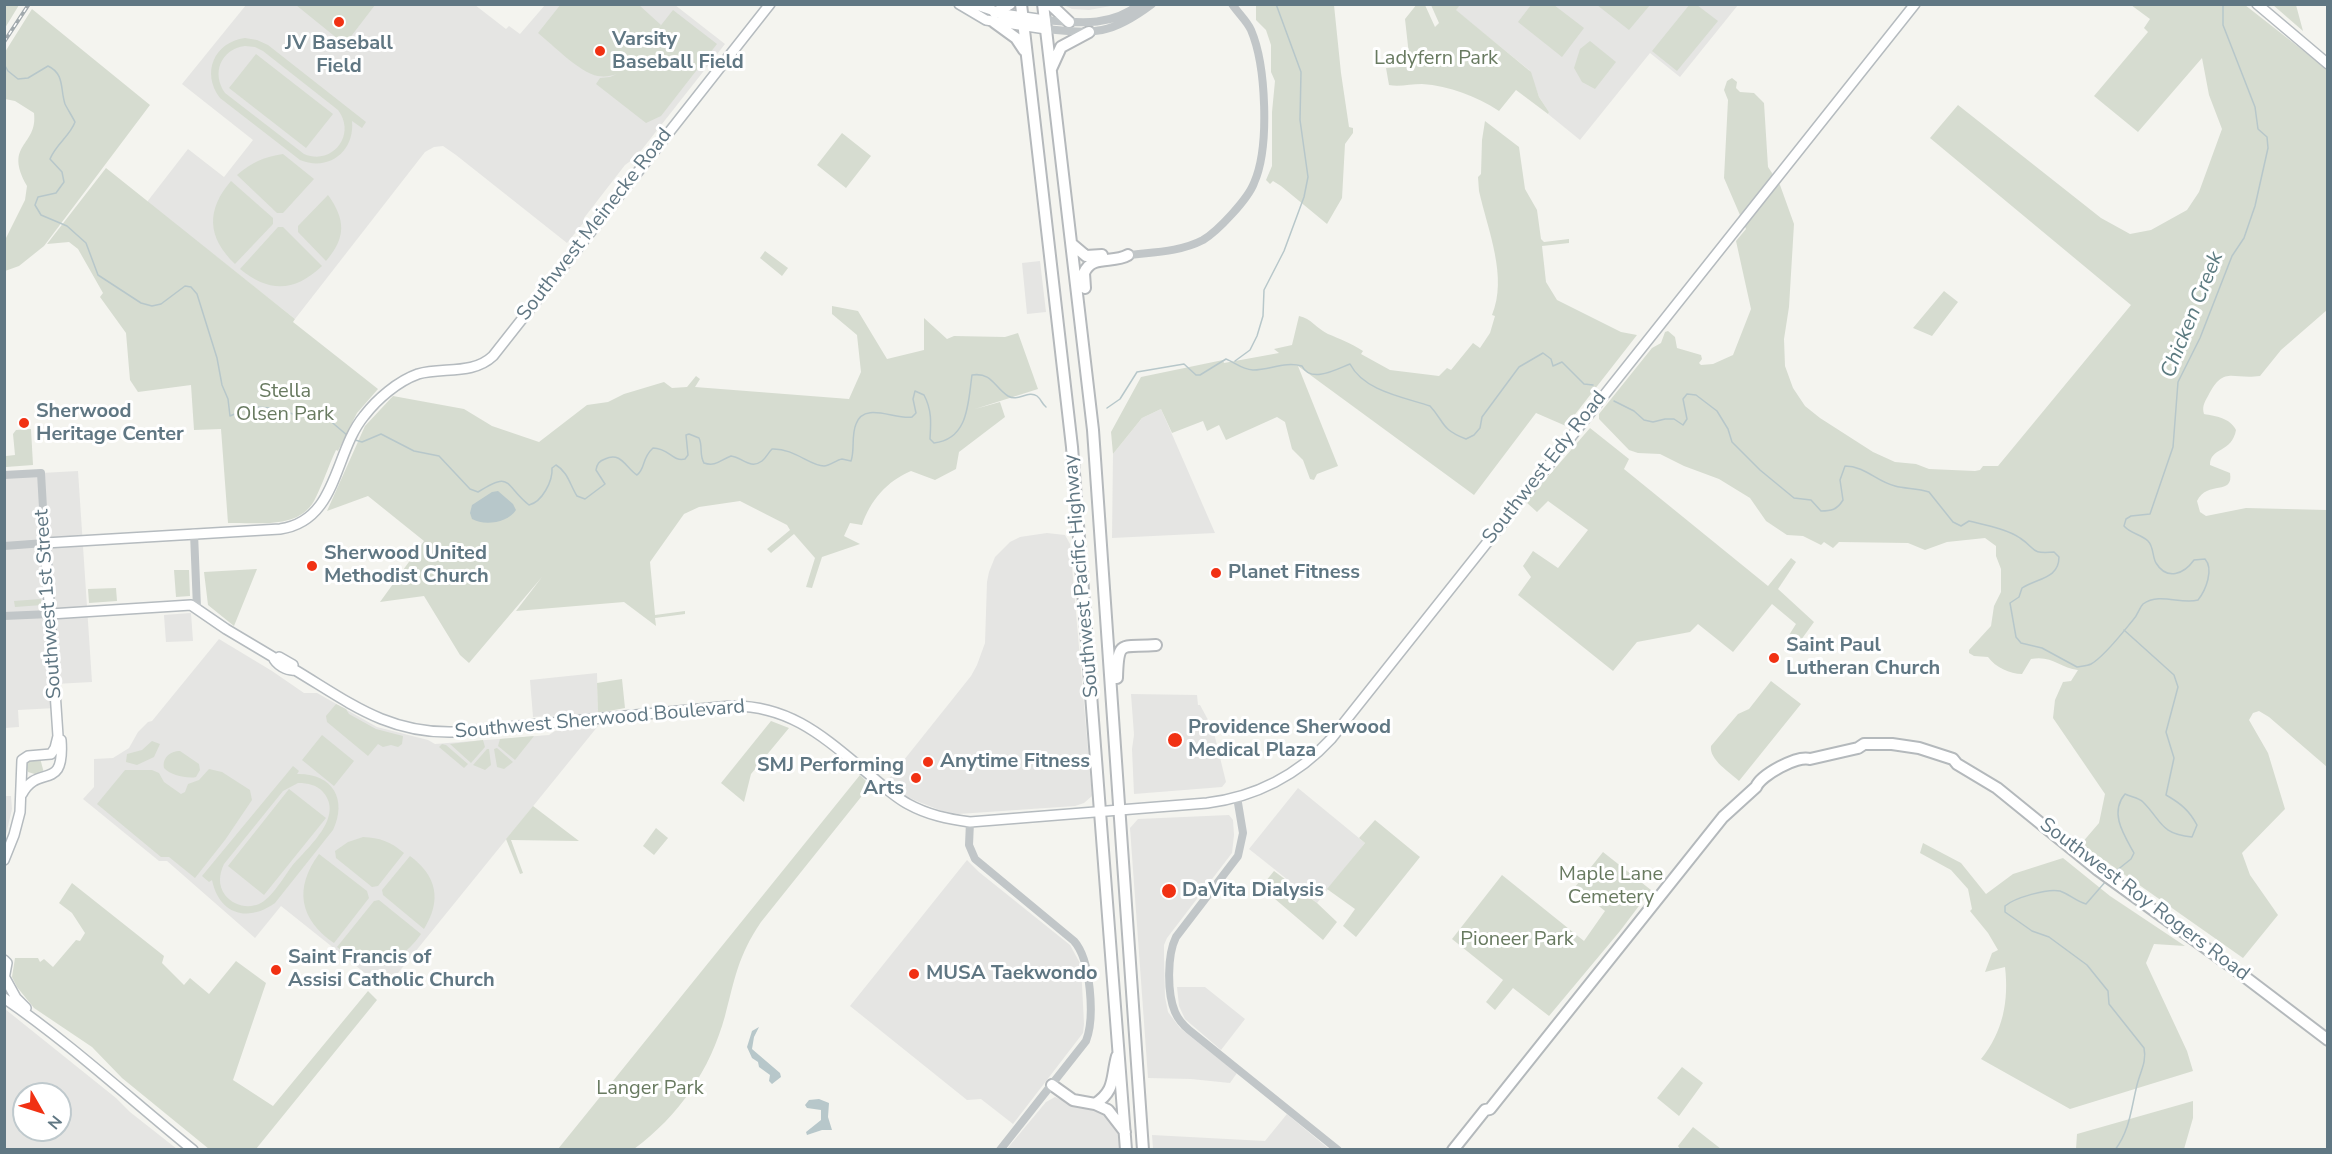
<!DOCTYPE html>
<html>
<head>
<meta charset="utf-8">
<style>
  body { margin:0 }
  #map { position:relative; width:2332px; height:1154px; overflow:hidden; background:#f4f4ef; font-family:"Nunito Sans",sans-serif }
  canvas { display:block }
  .frame { position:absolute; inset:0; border:6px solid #607783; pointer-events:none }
  .north { position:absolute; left:12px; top:1082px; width:60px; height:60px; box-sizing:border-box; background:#fff; border:2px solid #bfc9cd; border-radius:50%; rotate:129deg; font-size:16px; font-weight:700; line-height:24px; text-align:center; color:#607783 }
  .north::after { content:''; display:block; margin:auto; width:21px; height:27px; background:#f13113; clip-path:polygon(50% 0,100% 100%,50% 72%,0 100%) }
</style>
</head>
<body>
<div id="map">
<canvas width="2332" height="1154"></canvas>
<div class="frame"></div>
<div class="north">N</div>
</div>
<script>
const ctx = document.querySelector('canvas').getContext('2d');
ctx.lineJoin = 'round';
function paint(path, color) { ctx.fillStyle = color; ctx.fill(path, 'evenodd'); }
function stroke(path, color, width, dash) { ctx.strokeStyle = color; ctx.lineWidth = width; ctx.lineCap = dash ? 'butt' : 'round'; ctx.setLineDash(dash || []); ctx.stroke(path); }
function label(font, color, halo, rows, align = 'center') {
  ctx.font = font + ' "Nunito Sans",sans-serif'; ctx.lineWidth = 6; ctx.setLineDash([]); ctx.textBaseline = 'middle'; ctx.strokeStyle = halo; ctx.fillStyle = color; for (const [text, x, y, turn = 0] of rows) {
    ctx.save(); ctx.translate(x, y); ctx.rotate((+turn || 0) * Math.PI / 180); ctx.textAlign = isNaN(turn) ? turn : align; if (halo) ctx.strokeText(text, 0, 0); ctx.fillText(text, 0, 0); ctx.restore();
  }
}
paint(new Path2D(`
  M1460,4L1738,5L1680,77L1650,53L1580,140L1548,114L1549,112L1539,97L1529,70L1455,10Z
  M246,5H475L506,29L509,26L520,34L545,5H675L725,44L636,157L625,165L584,218V222L567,243L456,155L443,146L434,147L425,152L295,319L147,202L188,149L224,177L253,140L182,84Z
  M1064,5H1116L1089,10L1072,9Z
  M1040,261L1046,312L1027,314L1022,263Z
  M1161,409L1215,533L1112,538L1113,454L1142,418Z
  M78,471L92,682L55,684L56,708L18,710L19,727L5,728L4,475Z
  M1047,533L1065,535L1070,544L1092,796L1084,803L1075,806L958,814L942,811L909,798L889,785L888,780L971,676L977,665L985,643L987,582L989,572L995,557L1010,542L1020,537Z
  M191,613L193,641L166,642L164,615Z
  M219,639L272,671L304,693H317L377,727L428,740L435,744L549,735L555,731L598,726L385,989L281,906L255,938L167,861H159L83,799L94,787V759L113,758L129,748L138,732L148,722L152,721Z
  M597,673L598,713L533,717L530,680Z
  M1131,694L1197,695L1198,705H1200L1213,729L1226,782L1222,787L1134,794L1132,749L1134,735Z
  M1298,788L1365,843L1317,903L1249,849Z
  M5,796H11L12,809L5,839Z
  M1229,815L1233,820L1234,835L1232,853L1167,938L1164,945V957L1165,997L1168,1012L1180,1028L1237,1073L1230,1083L1191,1079L1148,1078L1130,828L1138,819Z
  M967,860L979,872L1070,945L1081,965L1084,1024L1083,1033L1013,1124L981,1099L967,1100L850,1006Z
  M1177,987H1205L1245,1019L1221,1050L1185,1019L1179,1006Z
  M5,1009L116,1098L130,1112L177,1149H6ZM24,1094H60V1130H24Z
  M1055,1097L1079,1107L1104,1112L1117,1126L1120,1149L1006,1150L1046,1102Z
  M1287,1114L1329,1149H1153L1152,1135L1265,1141Z`), '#e5e5e3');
paint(new Path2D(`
  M5,4L19,5L5,28L4,5Z
  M561,4L639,5L661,25L647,43L673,10L717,44L661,116L646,123L596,84L600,78L610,77L617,74C611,76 605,77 598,76C580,73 553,45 538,33Z
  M1417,4L1425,5L1435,27L1439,23L1431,5H1460L1456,10L1531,72L1539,97L1549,112L1548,114L1516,90L1499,111C1476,96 1450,86 1422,84C1411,84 1399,87 1389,85L1386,68L1400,67L1409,55L1405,19Z
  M1690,4L1697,5L1718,21L1677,71L1652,51Z
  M296,5H375L349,39H338Z
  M1256,5H1334L1341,73L1349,127L1353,128V133L1345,144L1342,198L1327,224L1281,186L1273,181L1270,184L1266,180L1272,166V112L1275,81L1271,72V45L1266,30L1256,20Z
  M1531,5H1554L1584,28L1562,57L1518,22Z
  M1597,5H1650L1629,30Z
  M2131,5H2245L2328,70L2327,310L2281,350L2260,376C2231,380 2224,365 2208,396C2204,403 2202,407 2204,414C2216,416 2230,418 2236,430C2232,453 2210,447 2210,465L2230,473C2234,496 2207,480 2197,501L2200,512L2206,516L2246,508L2327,510V767L2269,717L2259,711L2253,713L2249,720L2268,753L2285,809L2242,853L2250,875L2278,915L2243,958L2081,844L2099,823L2105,794L2053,718L2055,700L2063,682L2071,681L2078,670C2060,668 2052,655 2031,659L2022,674C2010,674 1995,667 1988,657L1974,656L1969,653V650L1991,626L1994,606L2001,592V569L1996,556V546L1985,538L1947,542L1925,550L1908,543L1839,542L1833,548L1824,542L1821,545L1803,536L1787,535L1766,521L1750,498L1719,479L1684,466L1660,454L1638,453L1629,450L1599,419V414L1652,348L1661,343L1665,332L1668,331L1675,337L1677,348L1701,355L1702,359L1699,363L1701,365L1713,364L1733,355L1751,309L1736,241L1746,229L1724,178L1728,100L1724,90L1727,81L1732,78L1737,82L1736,88L1740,92L1754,93L1764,103L1768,167L1780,185L1794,224L1789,307L1784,339L1785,366L1793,388L1805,406L1820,418L1873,452L1895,462L1916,464L1929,469L1975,471L1980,470L1983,466H1998L2131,305L1930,138L1958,105L2101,218L2130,234L2151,230L2187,210L2199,192L2222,129L2209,95L2202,58L2138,132L2094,96L2148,32L2144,28L2150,19Z
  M2273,5H2296L2303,31Z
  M32,9L150,105L44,246L19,266L5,271V240L25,200L27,186C3,143 38,147 34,113L15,101L5,99V52Z
  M245,38L257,40L268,45L366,122L362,128L352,121C355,151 329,172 300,160L220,98C201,73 214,42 245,38ZM245,46L255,47L263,51L338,110C357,135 332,166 304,154L225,93C211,73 221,49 245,46Z
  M1590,41L1616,62L1595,89L1582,82L1574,68L1580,49Z
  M256,54L333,114L306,148L229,88Z
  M1485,121L1519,147L1525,189L1537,210L1541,239L1544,242L1569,239V243L1542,246L1546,282L1557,300L1621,332L1637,335L1566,426L1536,413L1474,495L1298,366L1338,466L1317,474L1314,480L1310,479L1303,460L1292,449L1285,422L1277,417L1226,440L1219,425L1207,431L1203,421L1172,433L1161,409L1142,418L1113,454L1111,432L1141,377L1223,360L1224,363L1279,353L1274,349L1292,345L1299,316C1311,318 1317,329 1328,334C1340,339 1351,343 1363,351L1361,354L1390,370L1439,376L1447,368L1451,370L1473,343L1480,348L1490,333L1495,316L1492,315C1508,277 1488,231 1479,191L1478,177L1481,174L1482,140Z
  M842,133L871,156L846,188L817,165Z
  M283,154L314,179L283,213H277L237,175C252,162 264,157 283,154Z
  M106,168L295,319L293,322L378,389L357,413L338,451L336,450C328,467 322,486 314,501C298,530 255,522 228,523L221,429L194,430L191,385L138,392L130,380L126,333L100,297L103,293L78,249L69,242L47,244Z
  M231,181L273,218V224L235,264C207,237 206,210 231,181Z
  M328,195C346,220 346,238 326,261L298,232V226Z
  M278,227H283L322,266C295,292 269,293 240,269Z
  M765,251L788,268L782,276L760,258Z
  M1944,291L1958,302L1932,336L1913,328Z
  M832,306L858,311L887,359L924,350V318L947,339L954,336L1005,337L1018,333L1038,389L975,409L1000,402L1005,417L959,452L956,469L935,480L911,471C887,481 870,501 862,525L850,523L844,536L860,544L822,557L812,588L806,587L815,558L794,534L771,553L767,549L790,530L787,525L740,501L699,507L684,514L650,562L655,615L685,611V614L655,618L656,626L624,602L516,611L542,577L469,663L460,655L424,596L380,602L424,541L368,496L327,511L365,426L393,396L464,409L492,426L539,442L587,405L608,402L624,394L664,382L672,388L687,387L696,376L700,379L695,387L849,399L861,372L857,335L832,314Z
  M1590,428L1629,459L1624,469L1768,586L1791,558L1796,562L1778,589L1814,622L1793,651L1784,643L1796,624L1772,604L1733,652L1698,624L1690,632L1637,642L1613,671L1518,595L1531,577L1523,566L1533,551L1558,568L1588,530L1548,501L1537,512L1526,502Z
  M31,429L33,465L6,467V456L15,455L13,434L16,430Z
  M257,569L234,626L208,605L204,572Z
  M174,570H189L190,596L176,597Z
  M116,588L117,601L89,603L88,589Z
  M41,599L42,605L15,607L14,601Z
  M622,679L625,708L598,713L597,683Z
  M1771,681L1801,704L1739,781C1730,772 1709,760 1711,746L1738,714L1749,709Z
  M336,704L346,709L349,714L376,729L403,736L402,744L398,747L391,745L383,747L378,744L368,756L327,722L326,716Z
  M771,721L789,728L751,774L744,802L721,783Z
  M322,735L354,761L334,786L302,760Z
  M534,736L515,760L498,746L500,739Z
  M483,740L485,747L471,763L450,744Z
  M152,741L160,744L154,757L137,765L126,762L127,754L142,750Z
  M442,744L446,745L468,764L464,768L439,747Z
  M497,748L513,762L504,769L497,767L494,749Z
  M487,749H489L491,765L485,770L473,765Z
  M180,751L199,764L200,770L196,777C187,779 170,775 164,768C162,758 170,751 180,751Z
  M40,758L44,773L38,775L28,772L26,766L27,761Z
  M293,766L299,771L297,774C332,773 348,799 333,830L275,903C247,923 219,914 212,880L209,882L202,876ZM298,783C308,783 317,785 323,792C345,817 307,848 292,866C283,878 272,898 259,904C247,909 233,905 225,895C218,885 219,875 224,864L283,791Z
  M209,769L222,772L250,790L252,800L225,840L195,878L169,857H161L97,804L125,770H152L159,773L164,782L181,794L185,792L188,784L199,780Z
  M860,775L867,782L865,792L761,922C738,956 735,978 725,1016C710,1070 679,1116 634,1149H558Z
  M289,789L326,818L264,895L228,866Z
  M533,806L579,841L511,840L523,873L520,874L506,839Z
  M1375,820L1420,857L1356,937L1343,926L1355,909L1327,889L1365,843L1359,838Z
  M656,828L668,838L654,855L643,846Z
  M363,837C380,838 390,841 404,853L378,886L372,887L336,858L335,851L348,842Z
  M1923,843L1961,863L1986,894L2013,874L2063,858L2110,896L2185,946L2154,944L2146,963L2187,1051L2193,1071L2070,1109L1981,1059C2003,1032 2009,1001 2005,967L1985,972L1992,953L1998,950L1988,933L1970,911L1972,909L1968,889L1951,870L1920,853Z
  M1603,852L1651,890L1620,931L1549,1016L1513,988L1495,1010L1486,1002L1503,980L1452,939L1502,875L1584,941L1605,911L1575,887Z
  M319,854L367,891L369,898L334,943C299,919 294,888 319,854Z
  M410,856C437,876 442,900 424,929L383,895L382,890Z
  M1274,871L1317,903L1337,922L1323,940L1261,887Z
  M72,883L164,956L162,963L184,985L190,978L209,994L236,961L266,983L233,1080L273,1106L368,991L377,1000L256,1149H209L122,1078L92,1047L34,1008L17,987L12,977L15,958H38L40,962L44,959L53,967L76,940L80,941L85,933L72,913L59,903Z
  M379,900L421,934C398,967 369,972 337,947L374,901Z
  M1682,1067L1703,1083L1679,1116L1657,1098Z
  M2193,1101V1118L2184,1149H2076L2077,1134Z
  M1693,1127L1721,1149H1680L1678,1146Z`), '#d6dcd0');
paint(new Path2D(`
  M498,491L513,504L516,510C508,523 484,526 472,519L470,513L472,505L492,492Z
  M759,1027L754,1037L752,1049L780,1073L781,1077L772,1084L769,1081L770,1075L759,1067L758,1062L752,1058L747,1047L752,1031Z
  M819,1099L829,1103L828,1117L832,1130H822L807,1135L806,1132L821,1120V1110L807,1108L805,1105L809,1100Z`), '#b7c7ca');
stroke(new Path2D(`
  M4,64L8,71L18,79L28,78L48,66C65,74 60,89 65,104C68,110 72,116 75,122C70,136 56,144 50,159L62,172L64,182L56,193L38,197L35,205L41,215L67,226L86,243L98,275L141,303L152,306L161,304L185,286L191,287L197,294L217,358L222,385L228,399L230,416L251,407L274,408L293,414L321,413L348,436
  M1235,361L1250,350L1257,336L1263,316L1264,290L1284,251L1304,197L1308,177L1300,120L1301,72L1276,4
  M1614,401L1634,411L1644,420L1653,422L1665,419H1674L1683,425L1687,419L1683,399L1687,394L1696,395L1717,411L1728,429L1732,442L1760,470L1794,498L1811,500L1821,511C1831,511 1837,510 1843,500L1840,480L1845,466C1865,466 1877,482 1895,486C1906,489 1917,488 1929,492L1953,522L1961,526L1969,521C1985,525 2007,529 2020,538C2037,549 2029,554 2054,552L2059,557C2059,579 2037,578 2022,588L2019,597L2010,603L2016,637L2021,643L2042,648L2077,667C2081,666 2087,666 2091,664C2104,657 2123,632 2133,620C2138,615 2139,608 2143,604C2160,592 2181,605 2198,600C2206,590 2214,569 2205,559L2194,560C2184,574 2167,581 2156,563C2152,556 2154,547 2148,541C2141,534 2131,534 2124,526L2126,519L2131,516L2150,514L2173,447L2178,382L2200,338L2232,256L2244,238L2255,206L2268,148L2267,137L2258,129L2255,107L2223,25V4
  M1107,408L1120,399L1137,372L1184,364L1196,375H1200L1226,359C1236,363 1241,369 1253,370C1270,370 1285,361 1302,366C1311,384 1337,369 1350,364C1364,391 1403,397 1430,406C1445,422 1440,429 1466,439L1474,435L1480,428L1482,417L1519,367L1543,353L1551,359L1553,366L1562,362L1584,384L1593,385
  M355,440L362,442L381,434L414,451L439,456L470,489L478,492C512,470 504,485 529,505C542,502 553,481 552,468L556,465C568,472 570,485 577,496L585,499L605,484L596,470C597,464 599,461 605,459C621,451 626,468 637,475C646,468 641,459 653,448C669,448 672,462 685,459L688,455L686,435L689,434L699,438C703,446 699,455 704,463C716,467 720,460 731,456C742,457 750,470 762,461C766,458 768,453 772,449C794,448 810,466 824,466C830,466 836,460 842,459L851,461C855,450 851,436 856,424C864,401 895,420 912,417L916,413L913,399L915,391L924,395C932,410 931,423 930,439L934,443C969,439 968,402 972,375C992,372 994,387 1008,396C1018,402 1028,390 1037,396C1041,399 1042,404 1046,407
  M2111,875L2131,859L2134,853C2124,835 2109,813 2125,794C2131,797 2139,798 2143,802C2162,821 2160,834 2192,837L2197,825C2189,810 2180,803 2166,795L2174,758L2166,732L2178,687L2174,675L2124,630
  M2106,881L2086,904C2077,902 2069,894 2060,891C2048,888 2014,898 2005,906V912L2032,931L2049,937L2087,965L2108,991L2109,1004L2144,1048C2147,1062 2140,1072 2137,1085C2131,1109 2130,1130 2115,1150`), '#b7c7ca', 1.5);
const secondary = new Path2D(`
  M959,4L986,20L1046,29
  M974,4L1003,14L1045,20
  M2257,4L2328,64
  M50,614L191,605L226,629L273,657C276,665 287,671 295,670C350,703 388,734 455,732L731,706C792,705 827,740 871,776C883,786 895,797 908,804C928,815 948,819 970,822L1207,803C1255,797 1298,775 1331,739L1915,4
  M279,657L293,665
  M51,754L55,748L58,736L45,543L280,529C338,521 334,452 364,416C377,399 398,381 418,374C443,367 473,375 493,356L770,4
  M22,794C38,763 65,793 61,740
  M4,860L14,835L20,812L22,760L28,756L51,754
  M4,960L7,963L4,979
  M5,978L16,998L26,1008
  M4,998C71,1044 130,1099 193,1150`);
const primary = new Path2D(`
  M1453,1150L1485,1110L1490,1109L1723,817L1756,787C1761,775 1797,755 1810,759L1858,748L1864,744H1892L1919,748L1953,759L1957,764L1997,788L2098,870L2228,964L2328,1040`);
const trunk = new Path2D(`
  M1021,4L1072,447L1126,1150
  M1043,4L1093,430L1143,1150
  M1050,4L1069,22
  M995,13L1010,4
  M994,22L1016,38L1024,50
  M1051,69L1061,47L1089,32
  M1073,245L1086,256L1102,255
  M1085,288L1084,273C1092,254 1113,264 1128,255
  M1117,678C1118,638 1121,648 1156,645
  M1052,1085L1073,1100L1095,1104L1108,1110L1125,1132
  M1095,1104C1116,1090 1111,1078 1117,1056`);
stroke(secondary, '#b5bbbf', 12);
stroke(primary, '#b4b9bc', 14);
stroke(trunk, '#b5b9bc', 14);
stroke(new Path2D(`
  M1045,20C1080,23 1111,27 1140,4
  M1046,29C1095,34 1111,35 1152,4
  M1128,255C1153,252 1180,252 1203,240C1218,231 1248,199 1254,183C1270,147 1266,65 1251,30C1247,21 1238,13 1232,4
  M4,475L41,473L45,543L4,546
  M194,533L197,608
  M4,616L50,614
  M1237,797L1243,833L1238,856L1176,937C1167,955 1167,993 1175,1012C1178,1019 1183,1025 1189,1030L1338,1150
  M970,822L969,845L975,859L1074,941C1091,960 1095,1018 1086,1041L1000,1150`), '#c1c6c8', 8);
stroke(secondary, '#fff', 9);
stroke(primary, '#fff', 10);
stroke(trunk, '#fff', 10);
const rail = new Path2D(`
  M4,42L29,4`);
stroke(rail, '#a1a9ad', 4);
stroke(rail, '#fff', 1.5, [4.5]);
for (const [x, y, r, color] of [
  [339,22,6,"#f13113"],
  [600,51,6,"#f13113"],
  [24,423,6,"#f13113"],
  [312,566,6,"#f13113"],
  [1216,573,6,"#f13113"],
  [1774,658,6,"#f13113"],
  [1175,740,8,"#f13113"],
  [928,762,6,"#f13113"],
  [916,778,6,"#f13113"],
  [1169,891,8,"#f13113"],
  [276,970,6,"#f13113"],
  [914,974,6,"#f13113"]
]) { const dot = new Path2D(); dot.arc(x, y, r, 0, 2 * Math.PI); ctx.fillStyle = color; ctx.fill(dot); stroke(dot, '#fff', 2); }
label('bold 20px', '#607783', '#fff', [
  ["Varsity",612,40],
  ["Baseball Field",612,63],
  ["JV Baseball",339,44,"center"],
  ["Field",339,67,"center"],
  ["Sherwood",36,412],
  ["Heritage Center",36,435],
  ["Sherwood United",324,554],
  ["Methodist Church",324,577],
  ["Planet Fitness",1228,573],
  ["Saint Paul",1786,646],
  ["Lutheran Church",1786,669],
  ["Providence Sherwood",1188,728],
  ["Medical Plaza",1188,751],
  ["Anytime Fitness",940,762],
  ["SMJ Performing",904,766,"right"],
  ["Arts",904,789,"right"],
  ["DaVita Dialysis",1182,891],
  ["Saint Francis of",288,958],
  ["Assisi Catholic Church",288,981],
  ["MUSA Taekwondo",926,974]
], 'left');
label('20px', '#687a60', '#fff', [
  ["Ladyfern Park",1436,59],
  ["Stella",285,392],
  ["Olsen Park",285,415],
  ["Maple Lane",1611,875],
  ["Cemetery",1611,898],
  ["Pioneer Park",1517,940],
  ["Langer Park",650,1089]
]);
label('20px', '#607783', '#fff', [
  ["Southwest Meinecke Road",595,225,-52],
  ["Southwest Edy Road",1545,468,-52],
  ["Southwest Pacific Highway",1082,576,-95],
  ["Southwest 1st Street",49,604,-94],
  ["Southwest Sherwood Boulevard",600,720,-5],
  ["Southwest Roy Rogers Road",2144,900,37]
]);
label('italic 21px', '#5c7b81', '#fff', [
  ["Chicken Creek",2193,315,-68]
]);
</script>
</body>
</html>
